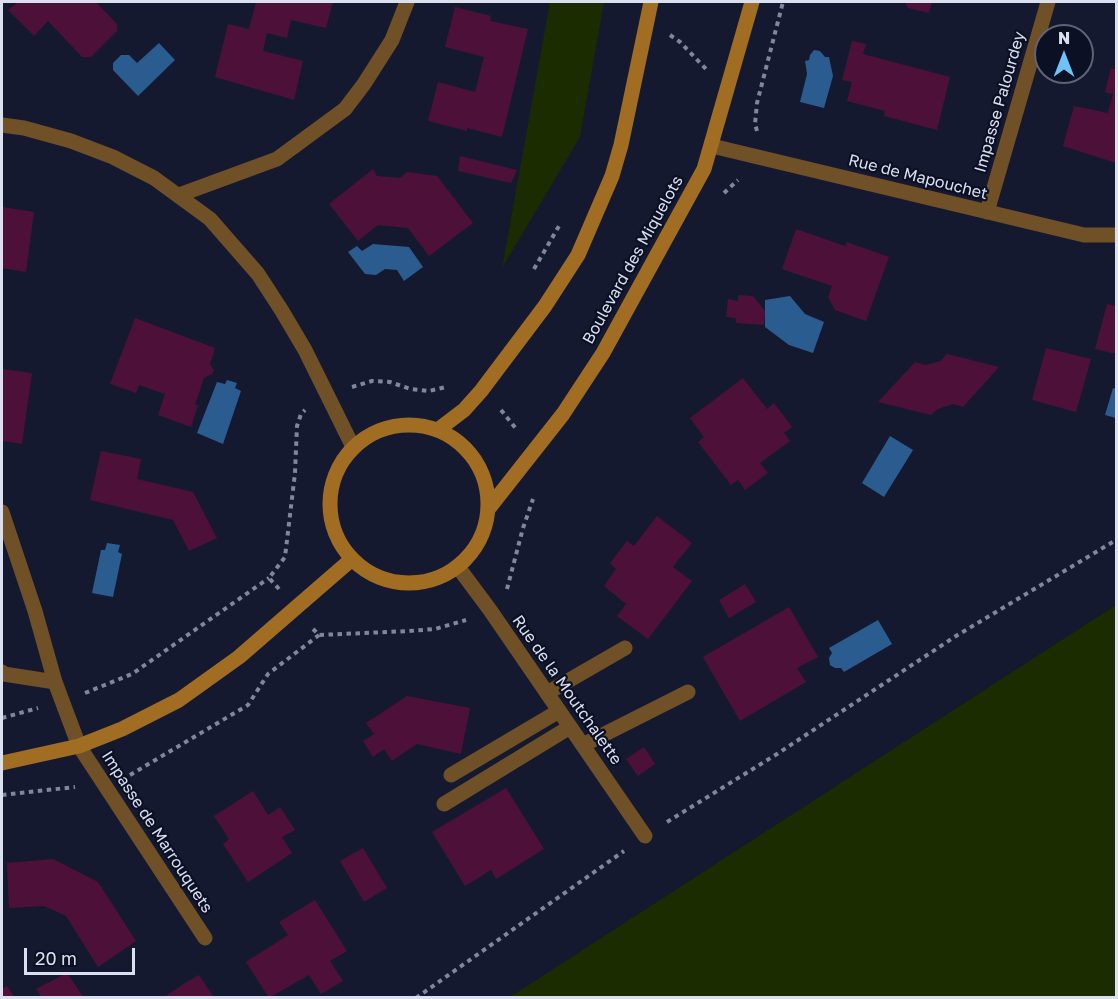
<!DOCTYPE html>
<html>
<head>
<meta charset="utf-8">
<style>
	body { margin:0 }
	#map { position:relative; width:1118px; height:999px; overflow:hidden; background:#14192f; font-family:"Golos Text",sans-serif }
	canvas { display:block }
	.frame { position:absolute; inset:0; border:3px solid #dbe0ef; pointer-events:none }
	.north { position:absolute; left:1034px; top:24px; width:60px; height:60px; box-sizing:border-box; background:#0c1025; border:2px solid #5f6376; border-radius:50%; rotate:0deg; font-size:16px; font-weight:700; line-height:24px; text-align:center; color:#dbe0ef }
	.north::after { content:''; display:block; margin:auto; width:21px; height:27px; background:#6fc2f4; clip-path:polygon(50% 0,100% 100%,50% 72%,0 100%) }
	.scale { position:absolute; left:24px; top:948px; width:111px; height:27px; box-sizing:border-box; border:3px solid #dbe0ef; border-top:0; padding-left:8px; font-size:18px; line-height:21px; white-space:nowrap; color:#dbe0ef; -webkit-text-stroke:4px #0c1025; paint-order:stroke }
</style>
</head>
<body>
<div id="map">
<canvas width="1118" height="999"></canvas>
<div class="frame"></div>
<div class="north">N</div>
<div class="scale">20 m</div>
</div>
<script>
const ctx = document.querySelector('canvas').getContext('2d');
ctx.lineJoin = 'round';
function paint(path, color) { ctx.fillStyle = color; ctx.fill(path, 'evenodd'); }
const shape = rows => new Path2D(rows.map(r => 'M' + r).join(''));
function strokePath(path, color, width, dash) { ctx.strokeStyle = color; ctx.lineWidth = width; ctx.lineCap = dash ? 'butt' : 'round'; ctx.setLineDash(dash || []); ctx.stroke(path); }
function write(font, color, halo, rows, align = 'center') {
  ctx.font = font + ' "Golos Text",sans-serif'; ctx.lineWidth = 4.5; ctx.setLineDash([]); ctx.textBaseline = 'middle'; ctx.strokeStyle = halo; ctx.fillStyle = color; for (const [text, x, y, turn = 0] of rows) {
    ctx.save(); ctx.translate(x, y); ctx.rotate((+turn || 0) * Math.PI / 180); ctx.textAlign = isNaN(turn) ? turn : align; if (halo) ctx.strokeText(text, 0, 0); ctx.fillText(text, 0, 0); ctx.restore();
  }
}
paint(shape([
	[550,2,604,2,580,137,502,268],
	[1116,605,1116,997,510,997]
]), '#1a2c00');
paint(shape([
	[159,43,175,60,138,96,113,70,113,63,121,55,129,55,137,63],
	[814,50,820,51,825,57,829,57,833,76,824,108,800,102,807,74,805,61,809,60,810,55],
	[373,244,409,247,423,267,404,281,397,270,385,269,376,275,365,274,348,252,357,246,362,251],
	[790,296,805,314,824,322,813,353,789,345,765,327,765,300],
	[227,380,237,383,235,388,241,391,223,444,197,433,217,382,225,384],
	[1113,388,1116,389,1116,418,1105,415],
	[890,436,913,450,884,497,862,483],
	[107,543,120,545,118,552,122,554,113,597,92,593,101,550,105,550],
	[878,620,892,644,844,672,841,668,835,668,830,665,829,658,832,653,829,648]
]), '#2a5c90');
paint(shape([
	[18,2,96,2,117,24,117,31,91,57,82,57,48,21,34,36,8,10],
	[256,2,333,2,326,28,291,20,287,38,267,33,263,51,303,61,294,100,215,77,228,24,249,29],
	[905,2,932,2,929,13,908,8],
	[455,7,491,16,490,21,528,29,502,137,467,128,467,131,428,121,438,82,475,92,484,57,445,47],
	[852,41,866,44,863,54,950,77,937,130,884,116,885,111,847,101,852,82,842,80],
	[1111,68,1116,70,1116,163,1063,146,1074,106,1108,113,1113,94,1105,92],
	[460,156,517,170,511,183,458,171],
	[373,169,377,176,400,178,407,172,437,176,473,223,429,256,408,228,378,225,358,241,329,204],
	[2,207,34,212,26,272,2,268],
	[796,229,845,246,847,242,889,257,866,321,835,310,828,297,832,286,782,269],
	[738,295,753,296,765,311,764,325,736,323,736,318,726,317,728,299,738,301],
	[1107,304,1116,306,1116,354,1095,349],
	[135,318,215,348,210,364,214,370,212,374,204,378,195,405,198,405,191,427,158,415,165,394,139,385,136,393,110,384],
	[1046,348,1091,359,1076,412,1032,400],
	[947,354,999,367,963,407,953,404,938,409,931,415,878,402,915,362,925,365,941,361],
	[2,369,32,373,22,444,2,441],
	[743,378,767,409,774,403,792,427,784,433,790,441,760,463,768,473,745,490,738,480,731,485,698,442,704,437,690,418],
	[101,451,141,459,137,479,193,492,217,538,189,551,173,520,90,500],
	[657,516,692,543,673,567,692,581,648,639,617,616,626,604,604,586,616,569,610,563,627,541,634,546],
	[745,584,756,602,729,618,719,600],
	[789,607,818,657,797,668,806,682,740,721,703,657],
	[407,696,470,708,461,754,417,744,392,761,384,749,373,757,363,741,374,734,366,723],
	[644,747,655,764,638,776,626,759],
	[506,788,544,849,496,879,491,870,465,886,432,832],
	[253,791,268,815,280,807,295,830,282,837,292,853,248,882,223,844,229,839,214,816],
	[363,848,387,888,364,902,340,861],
	[53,859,98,882,136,941,98,967,66,916,44,906,9,908,7,863],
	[315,900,347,951,330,961,343,981,321,994,309,975,269,998,246,962,288,935,279,922],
	[67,973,84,998,42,998,36,989],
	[199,975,214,998,163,998,185,983],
	[7,986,15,998,2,998,2,989]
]), '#4d1139');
strokePath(shape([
	[670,35,680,42,706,69],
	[757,131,755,124,757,103,783,2],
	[724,193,738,180],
	[534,269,559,226],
	[352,387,372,381,390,382,410,389,429,391,446,387],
	[501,410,517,430],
	[279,589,269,578,285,557,295,473,297,426,301,414,305,410],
	[507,589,523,528,533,499],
	[313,629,319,635,409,631,435,629,466,620],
	[85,693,132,674,269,578],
	[2,718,38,708],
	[130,775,248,705,268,674,319,635],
	[2,795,75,787],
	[667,822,777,754,956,636,1116,540],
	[416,998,624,851]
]), '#818698', 4, [4.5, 4.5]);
strokePath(shape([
	[2,512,35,611,55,682,79,746],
	[2,672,4,674,55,682],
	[547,693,625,648],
	[583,745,688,692],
	[451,775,559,711],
	[444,804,570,727]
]), '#705026', 15);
strokePath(shape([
	[2,125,24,128,71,141,113,157,154,178,210,219,258,274,282,311,305,350,353,447],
	[712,146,1084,235,1116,235],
	[179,195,277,159,345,109,364,84,392,40,407,2],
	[987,212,1048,2],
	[458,567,490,610,645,836],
	[79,746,205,938]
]), '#705026', 15);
strokePath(shape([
	'330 504a79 79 0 1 1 158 0a79 79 0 1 1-158 0Z',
	[439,429,464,410,481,391,545,306,578,255,612,176,621,145,651,2],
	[489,508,563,414,603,353,704,169,752,2],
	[2,763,79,746,122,729,179,700,239,657,352,559]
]), '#a16d23', 15);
write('16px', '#dbe0ef', '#0c1025', [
	["Impasse Palourdey",1000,102,-74],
	["Rue de Mapouchet",918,177,14],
	["Boulevard des Miquelots",633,260,-61],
	["Rue de la Moutchalette",567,690,55],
	["Impasse de Marrouquets",157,832,57]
]);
</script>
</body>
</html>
